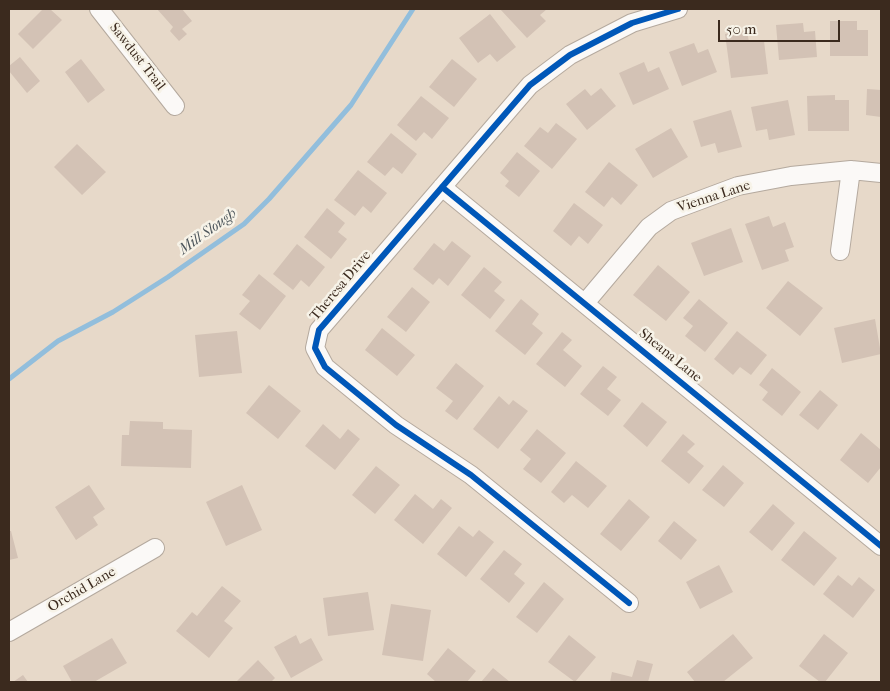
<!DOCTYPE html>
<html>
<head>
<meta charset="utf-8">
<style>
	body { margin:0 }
	#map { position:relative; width:890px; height:691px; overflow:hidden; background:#e7d9c9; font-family:"IM FELL French Canon",serif }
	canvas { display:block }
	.frame { position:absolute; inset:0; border:10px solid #3b2a1e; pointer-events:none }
	.scale { position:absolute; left:718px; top:20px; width:122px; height:22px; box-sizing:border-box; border:2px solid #3b2a1e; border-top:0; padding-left:6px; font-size:15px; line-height:18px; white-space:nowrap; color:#3b2a1e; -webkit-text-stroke:4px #f7f3e8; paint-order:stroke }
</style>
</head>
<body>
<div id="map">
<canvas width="890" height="691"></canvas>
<div class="frame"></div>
<div class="scale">50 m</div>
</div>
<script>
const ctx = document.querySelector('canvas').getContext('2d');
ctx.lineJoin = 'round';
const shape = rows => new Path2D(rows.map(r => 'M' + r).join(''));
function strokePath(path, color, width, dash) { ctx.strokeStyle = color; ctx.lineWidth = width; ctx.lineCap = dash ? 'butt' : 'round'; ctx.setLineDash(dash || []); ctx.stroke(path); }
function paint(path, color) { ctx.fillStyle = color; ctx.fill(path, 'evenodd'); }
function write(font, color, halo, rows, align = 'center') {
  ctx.font = font + ' "IM FELL French Canon",serif'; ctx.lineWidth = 5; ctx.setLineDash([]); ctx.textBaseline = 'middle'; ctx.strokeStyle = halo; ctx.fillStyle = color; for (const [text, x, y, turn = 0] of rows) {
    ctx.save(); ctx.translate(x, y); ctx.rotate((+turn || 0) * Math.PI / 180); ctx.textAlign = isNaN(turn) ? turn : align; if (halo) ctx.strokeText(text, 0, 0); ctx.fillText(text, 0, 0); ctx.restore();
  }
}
strokePath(shape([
	[9,379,58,341,113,312,168,277,244,224,269,199,351,105,413,9]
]), '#92bedc', 5);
paint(shape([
	[43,9,50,9,62,20,33,49,18,34],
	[157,9,182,9,192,21,182,29,187,34,179,41,170,31,173,27],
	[500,9,547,9,540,15,546,21,527,38],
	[490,14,516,47,497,62,490,54,478,63,459,38],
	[830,21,857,21,857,30,868,30,868,56,830,56],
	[803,23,804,32,815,31,817,57,779,60,776,25],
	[747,31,749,42,764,41,768,74,731,78,725,34],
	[694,43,698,53,708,49,717,72,682,86,669,52],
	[20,57,40,81,27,93,9,71,9,66],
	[81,59,105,90,88,103,65,72],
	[452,59,477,79,454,107,429,87],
	[644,62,648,72,659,67,669,89,633,105,619,73],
	[601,88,616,106,587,130,566,104,585,89,591,96],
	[867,89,881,90,881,117,866,115],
	[835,95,835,100,849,100,849,131,808,131,807,96],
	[421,96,449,118,432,139,424,132,416,141,397,125],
	[788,100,795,135,769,140,767,129,756,131,751,107],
	[731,110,742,147,718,153,715,143,701,147,693,121],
	[556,123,577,139,552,169,524,146,540,127,548,133],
	[671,128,688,157,653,178,635,149],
	[391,133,417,154,402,174,393,167,385,176,367,162],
	[77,144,106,172,82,195,54,167],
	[517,152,540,171,519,197,505,186,509,181,500,173],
	[609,162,638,185,621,205,612,197,604,207,585,192],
	[358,170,387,193,371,213,363,206,355,216,334,200],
	[574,203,603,225,588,244,579,236,571,246,553,231],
	[327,208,345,223,338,232,347,239,331,259,304,237],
	[769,216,773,227,785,222,794,247,785,250,789,261,762,270,745,224],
	[731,228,743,262,704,276,691,243],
	[452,241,471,256,448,286,439,278,433,285,413,269,434,243,444,251],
	[297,244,325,267,309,287,301,280,293,290,273,274],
	[658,265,690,292,666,321,633,295],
	[484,267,502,282,494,291,505,300,490,319,461,295],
	[259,274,286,296,260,330,239,314,250,301,242,295],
	[788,281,823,308,800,336,766,308],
	[412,287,430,302,406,332,387,317],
	[521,299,539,314,532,324,543,333,525,355,495,331],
	[699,299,728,323,705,352,685,336,693,326,683,318],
	[875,319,881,354,842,363,834,328],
	[382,328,415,355,397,376,365,350],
	[237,331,242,373,199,377,195,335],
	[737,331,767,355,751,375,740,367,733,375,714,359],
	[562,332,572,340,563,350,582,366,565,387,536,364],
	[456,363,484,386,457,420,445,411,453,401,436,388],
	[603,366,617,377,607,389,621,400,608,416,580,394],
	[772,368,801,392,782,416,762,400,768,392,759,385],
	[269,385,301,411,278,439,246,413],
	[820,390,838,405,818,430,799,415],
	[499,396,509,405,513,400,528,411,498,449,473,429],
	[642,402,667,422,647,447,623,426],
	[130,421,163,422,163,429,192,430,191,468,121,466,122,435,129,435],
	[323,424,340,439,348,429,360,439,335,470,305,446],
	[537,429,566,453,541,483,523,469,531,459,520,450],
	[861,433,881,450,881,467,868,483,840,460],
	[683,434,695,444,687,452,704,466,689,484,661,461],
	[576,461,607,486,588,508,572,495,564,503,551,492],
	[723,465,744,483,724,507,702,490],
	[376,466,400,485,375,514,352,495],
	[89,485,105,509,93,517,98,525,76,540,55,507],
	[242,485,262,530,226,546,206,502],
	[415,494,433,509,441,499,452,508,423,544,394,520],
	[629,499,650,517,621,551,600,534],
	[773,504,795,523,772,551,749,532],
	[674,521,697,540,681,560,658,541],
	[459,526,473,537,479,530,494,542,466,577,437,554],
	[9,531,11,531,18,558,9,560],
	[804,531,837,558,814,586,781,560],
	[504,550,522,564,514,574,525,583,509,603,480,579],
	[719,565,733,592,700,609,686,582],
	[838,575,852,586,859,577,875,590,853,618,823,594],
	[544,582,564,599,537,633,516,617],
	[222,586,241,601,224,621,233,628,209,658,176,631,192,612,197,616],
	[368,592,374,630,328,636,323,598],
	[391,604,431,610,423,661,382,655],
	[733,634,753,658,723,682,695,682,687,672],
	[824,634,848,653,825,682,820,682,799,666],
	[296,635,300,644,311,638,323,660,291,678,274,647],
	[569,635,596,657,575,682,548,662],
	[112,638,127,663,94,682,72,682,63,666],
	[448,648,476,671,467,682,436,682,427,674],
	[258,660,275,678,271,682,236,682],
	[637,660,653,664,648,682,610,682,612,672,632,677],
	[493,668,510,682,481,682],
	[23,675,28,682,13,682]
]), '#d3c2b5');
const minor = shape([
	[99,9,175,106],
	[442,187,881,546],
	[840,251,851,170],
	[585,303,649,227,671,211,738,186,791,176,851,170,881,173],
	[629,603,471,475,396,425,325,367,315,348,319,330,530,85,570,55,632,23,678,9],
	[9,632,155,548]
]);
strokePath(minor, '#b4a99e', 20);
strokePath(minor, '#fbf9f7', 18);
strokePath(shape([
	[442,187,881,546],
	[629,603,471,475,396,425,325,367,315,348,319,330,530,85,570,55,632,23,678,9]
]), '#0057b8', 6);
write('14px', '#3b2a1e', '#f7f3e8', [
	["Sawdust Trail",137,57,52],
	["Vienna Lane",714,197,-18],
	["Theresa Drive",341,286,-50],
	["Sheana Lane",670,356,39],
	["Orchid Lane",82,590,-30]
]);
write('italic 15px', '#4a5359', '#f7f3e8', [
	["Mill Slough",208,232,-36]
]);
</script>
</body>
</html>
